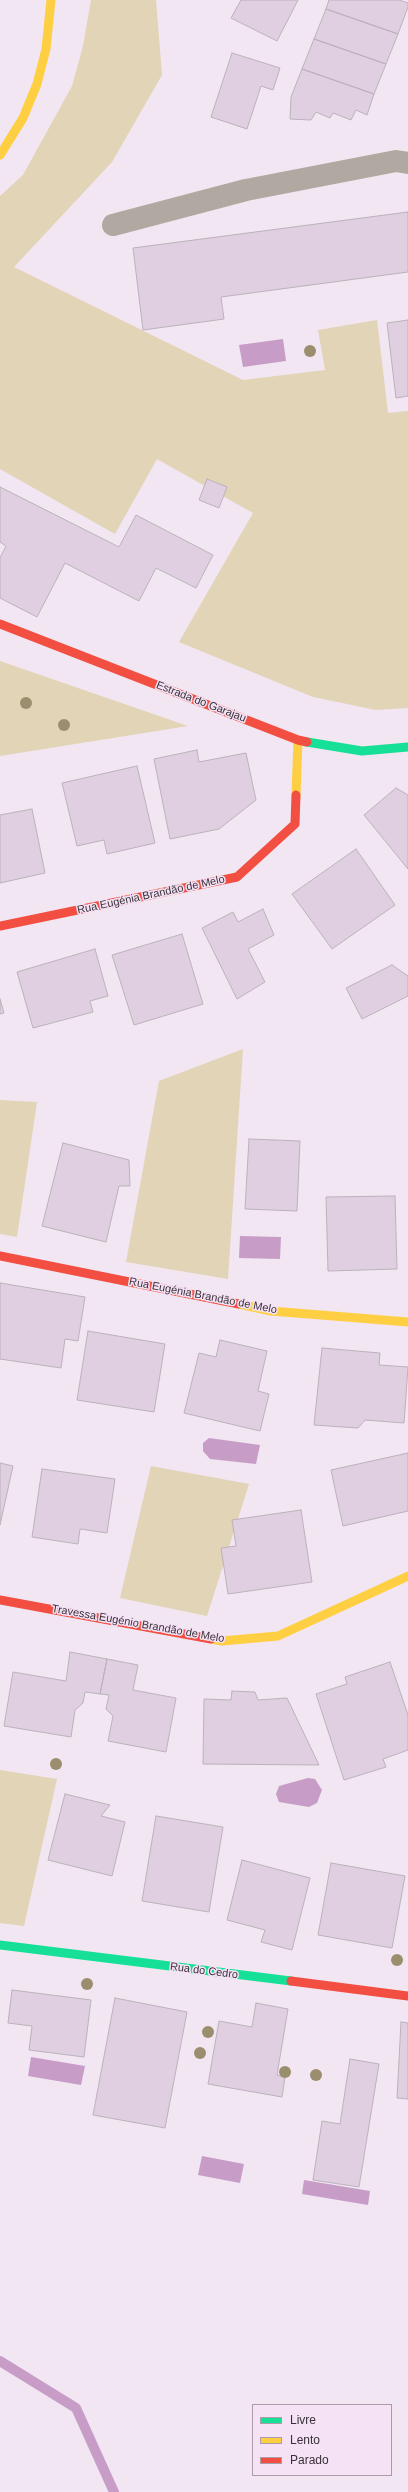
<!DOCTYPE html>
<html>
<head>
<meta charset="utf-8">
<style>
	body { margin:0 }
	#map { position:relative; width:408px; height:2492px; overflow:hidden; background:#f1e6f1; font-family:Arial,sans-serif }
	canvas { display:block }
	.legend { position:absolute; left:252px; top:2404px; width:140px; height:72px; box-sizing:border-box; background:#f5e2f5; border:1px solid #aa9caa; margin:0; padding:5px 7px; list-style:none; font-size:12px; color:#393239 }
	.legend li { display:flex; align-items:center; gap:8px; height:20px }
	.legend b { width:20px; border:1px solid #aa9caa }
</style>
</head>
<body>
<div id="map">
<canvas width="408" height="2492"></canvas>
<ul class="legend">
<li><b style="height:5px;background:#16e098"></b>Livre</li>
<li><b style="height:5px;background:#ffcf43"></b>Lento</li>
<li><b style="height:5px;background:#f24e42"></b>Parado</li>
</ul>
</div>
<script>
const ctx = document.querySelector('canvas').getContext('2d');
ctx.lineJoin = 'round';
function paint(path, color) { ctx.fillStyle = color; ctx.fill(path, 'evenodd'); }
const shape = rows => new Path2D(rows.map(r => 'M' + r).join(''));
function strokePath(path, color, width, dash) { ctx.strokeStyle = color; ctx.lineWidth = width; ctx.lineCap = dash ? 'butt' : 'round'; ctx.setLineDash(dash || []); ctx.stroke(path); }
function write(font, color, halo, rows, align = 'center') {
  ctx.font = font + ' Arial,sans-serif'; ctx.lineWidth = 3; ctx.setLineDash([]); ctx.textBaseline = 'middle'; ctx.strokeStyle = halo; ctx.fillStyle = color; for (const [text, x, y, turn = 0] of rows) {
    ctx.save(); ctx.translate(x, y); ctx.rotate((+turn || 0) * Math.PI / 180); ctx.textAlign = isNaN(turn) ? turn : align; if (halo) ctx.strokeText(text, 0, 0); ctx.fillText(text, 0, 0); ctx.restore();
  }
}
paint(shape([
	[91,0,156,0,162,75,112,162,14,267,243,380,325,370,318,330,377,320,388,413,408,411,408,708,376,710,313,697,179,642,253,513,157,459,115,534,0,469,0,196,23,175,72,86,83,46],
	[0,661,188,726,0,756],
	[243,1049,228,1279,126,1262,159,1081],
	[0,1100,37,1102,17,1237,0,1234],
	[151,1466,249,1484,207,1616,120,1598],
	[0,1770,57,1779,24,1926,0,1923]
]), '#e2d4b6');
paint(shape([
	[283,339,286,361,243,367,239,345],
	[240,1236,281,1237,280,1259,239,1258],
	[209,1438,260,1445,256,1464,210,1459,203,1451,203,1443],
	[308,1778,315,1779,322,1790,317,1803,309,1807,279,1802,276,1794,279,1786],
	[31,2057,85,2066,81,2085,28,2076],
	[202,2156,244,2164,240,2183,198,2175],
	[304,2180,370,2191,368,2205,302,2194]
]), '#c79dc8');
strokePath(shape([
	[0,2361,76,2408,114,2492]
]), '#c79dc8', 10);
const building = shape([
	[241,0,298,0,277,41,231,18,241,0],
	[329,0,399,0,408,3,408,7,398,34,326,9,329,0],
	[326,9,398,34,386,64,314,39,326,9],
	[314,39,386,64,374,94,302,69,314,39],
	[232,53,280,68,273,90,261,86,247,129,211,117,232,53],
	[302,69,374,94,367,115,356,110,351,120,333,113,330,118,316,112,311,120,290,119,291,97,302,69],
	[408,212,408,272,221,297,224,319,143,330,133,248,408,212],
	[408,320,408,396,396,398,387,323,408,320],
	[207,479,227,487,219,508,199,500,207,479],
	[0,487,119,547,136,515,213,555,196,588,156,568,139,601,65,563,37,617,0,598,0,558,6,546,0,542,0,487],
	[197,750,199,762,246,753,256,800,219,829,170,839,154,759,197,750],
	[137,766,155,843,107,854,104,840,77,846,62,783,137,766],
	[396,788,408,795,408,869,364,815,396,788],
	[32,809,45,873,0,883,0,815,32,809],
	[356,849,395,905,332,949,292,894,356,849],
	[263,909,274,935,248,949,265,982,237,999,202,928,233,912,238,922,263,909],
	[182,934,203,1004,134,1025,112,955,182,934],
	[95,949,108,996,90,1001,93,1012,33,1028,17,972,95,949],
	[392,965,408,976,408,996,362,1019,346,988,392,965],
	[0,999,4,1013,0,1014,0,999],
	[249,1139,300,1141,297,1211,245,1209,249,1139],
	[63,1143,129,1160,130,1186,119,1186,106,1242,42,1226,63,1143],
	[395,1196,397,1269,328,1271,326,1197,395,1196],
	[0,1283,85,1297,78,1341,65,1339,61,1368,0,1359,0,1283],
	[88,1331,165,1344,154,1412,77,1400,88,1331],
	[220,1340,267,1351,258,1391,269,1394,260,1431,184,1413,199,1353,216,1357,220,1340],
	[322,1348,380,1353,379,1365,408,1367,404,1423,365,1420,358,1428,314,1425,322,1348],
	[408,1453,408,1511,343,1526,331,1470,408,1453],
	[0,1463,13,1466,0,1525,0,1463],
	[42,1469,115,1479,107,1533,80,1529,78,1544,32,1537,42,1469],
	[301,1510,312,1582,228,1594,221,1548,236,1546,232,1520,301,1510],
	[70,1652,107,1659,100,1694,85,1692,83,1703,75,1710,71,1737,4,1726,13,1672,66,1681,70,1652],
	[107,1659,138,1665,133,1690,176,1698,166,1752,108,1741,113,1716,106,1709,109,1695,100,1694,107,1659],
	[390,1662,408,1715,408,1750,383,1759,386,1767,344,1780,316,1694,347,1684,345,1677,390,1662],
	[232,1691,255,1692,258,1700,287,1698,319,1765,203,1764,204,1699,231,1700,232,1691],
	[65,1794,110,1805,101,1816,125,1822,112,1876,48,1860,65,1794],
	[156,1816,223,1827,209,1912,142,1901,156,1816],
	[242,1860,310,1878,292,1950,261,1942,265,1930,227,1920,242,1860],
	[331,1863,405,1876,392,1948,318,1935,331,1863],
	[12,1990,91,2000,84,2057,29,2050,32,2026,8,2023,12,1990],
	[115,1998,187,2012,165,2128,93,2115,115,1998],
	[256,2003,288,2009,277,2075,285,2077,282,2097,208,2084,219,2021,252,2027,256,2003],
	[401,2022,408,2023,408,2099,397,2098,401,2022],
	[350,2059,379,2064,359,2187,313,2180,322,2121,340,2124,350,2059]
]);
paint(building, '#e0cfe0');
strokePath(building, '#bab2ba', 1);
strokePath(shape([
	[113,225,246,190,396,161,408,163]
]), '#b0a9a1', 22);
strokePath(shape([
	[307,742,362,751,408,747],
	[0,1945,291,1981]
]), '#16e098', 9);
strokePath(shape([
	[0,155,23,118,37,84,46,49,51,0],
	[296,795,298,740],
	[239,1304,271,1311,408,1322],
	[211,1639,222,1641,278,1636,408,1576]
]), '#ffcf43', 9);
strokePath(shape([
	[0,624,298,740,307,742],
	[0,926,237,877,295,824,296,795],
	[0,1256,239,1304],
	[0,1600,211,1639],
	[291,1981,408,1996]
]), '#f24e42', 9);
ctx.fillStyle = '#9b8e6f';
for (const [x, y] of [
	[310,351],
	[26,703],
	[64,725],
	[56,1764],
	[397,1960],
	[87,1984],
	[208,2032],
	[200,2053],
	[285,2072],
	[316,2075]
]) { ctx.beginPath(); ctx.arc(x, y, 6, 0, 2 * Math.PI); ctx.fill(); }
write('11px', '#393239', '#f5e2f5', [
	["Estrada do Garajau",201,702,21],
	["Rua Eugénia Brandão de Melo",151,895,-12],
	["Rua Eugénia Brandão de Melo",203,1296,11],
	["Travessa Eugénio Brandão de Melo",138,1624,10],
	["Rua do Cedro",204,1971,7]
]);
</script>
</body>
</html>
